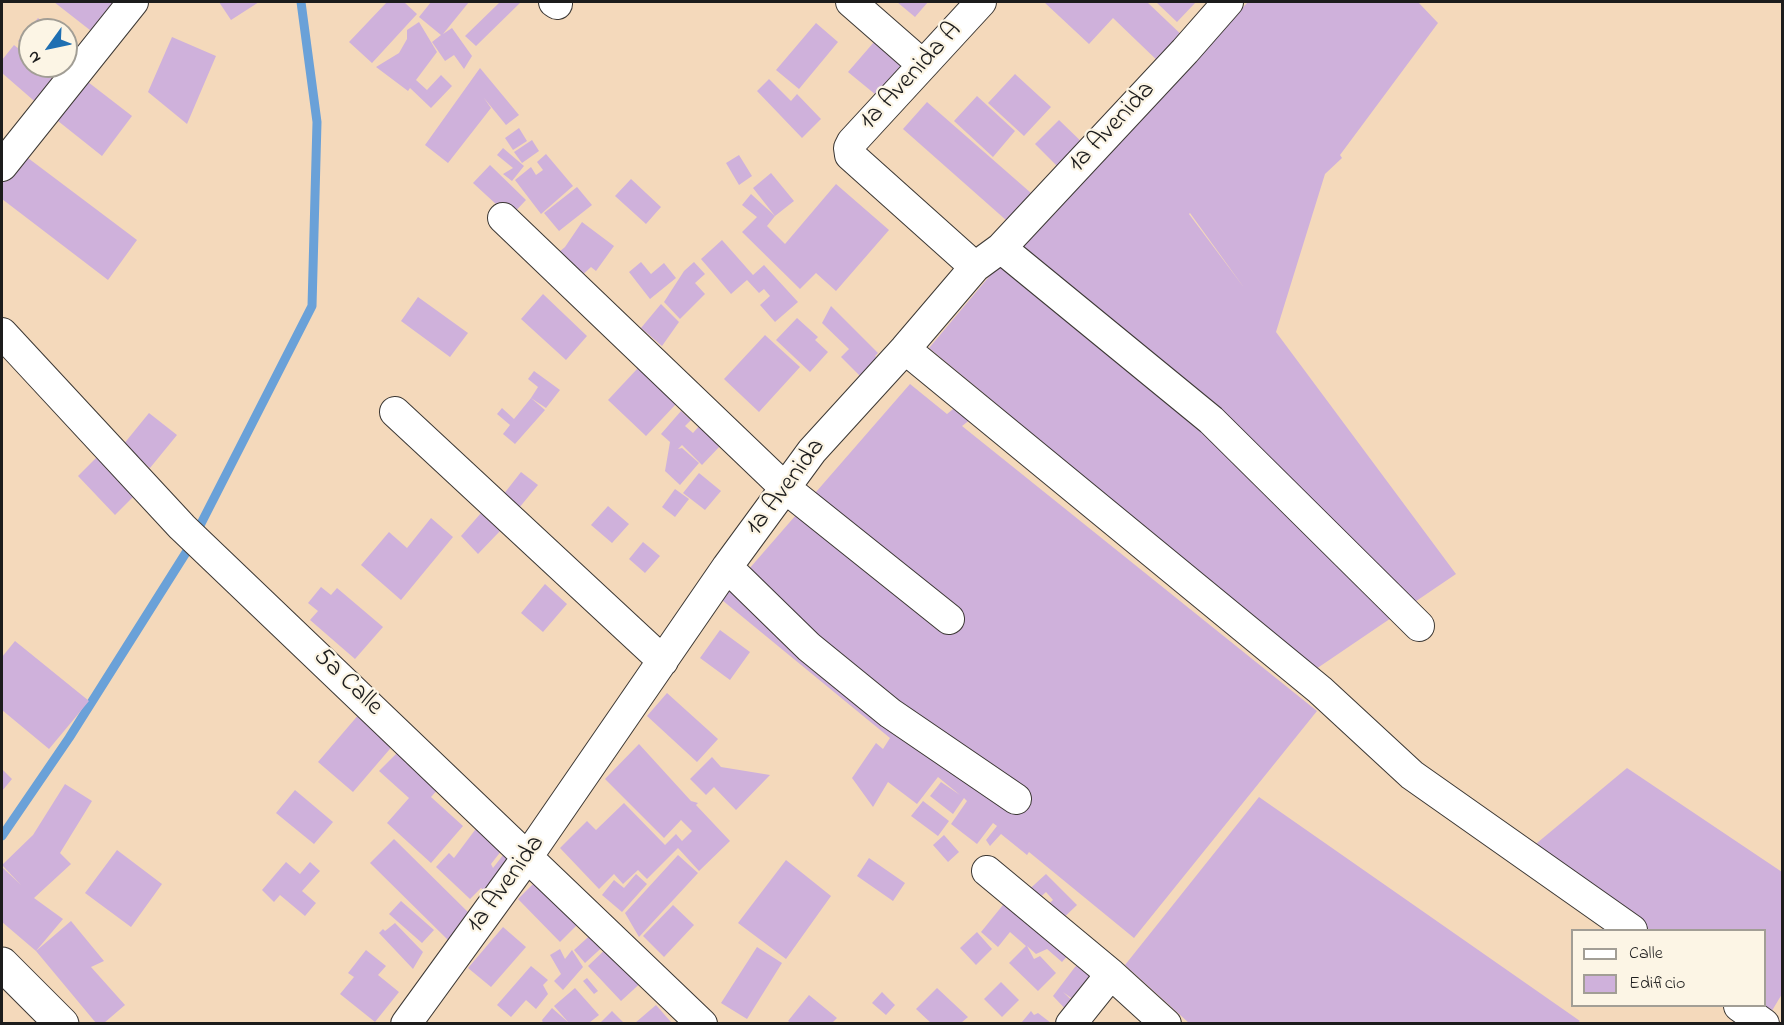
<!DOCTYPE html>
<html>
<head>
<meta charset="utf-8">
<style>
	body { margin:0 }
	#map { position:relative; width:1784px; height:1025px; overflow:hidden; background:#f4d9bb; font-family:"Indie Flower",sans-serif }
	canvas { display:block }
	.frame { position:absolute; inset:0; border:3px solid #1c1c1c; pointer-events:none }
	.legend { position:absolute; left:1571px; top:929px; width:195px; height:78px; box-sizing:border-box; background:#fcf5e5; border:2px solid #a29e95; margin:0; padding:8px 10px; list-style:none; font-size:18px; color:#1c1c1c }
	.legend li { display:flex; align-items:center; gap:12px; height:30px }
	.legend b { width:30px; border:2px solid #a29e95 }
	.north { position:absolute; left:18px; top:18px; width:60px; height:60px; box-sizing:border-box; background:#fcf5e5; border:2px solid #a29e95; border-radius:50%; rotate:237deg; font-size:16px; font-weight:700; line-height:24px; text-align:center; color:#1c1c1c }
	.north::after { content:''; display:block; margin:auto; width:21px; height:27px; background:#1f6fb2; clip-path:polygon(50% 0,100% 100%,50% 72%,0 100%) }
</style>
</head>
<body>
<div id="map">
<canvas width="1784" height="1025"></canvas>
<div class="frame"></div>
<ul class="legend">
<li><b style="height:8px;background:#fff"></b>Calle</li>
<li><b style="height:16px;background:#cfb1db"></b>Edificio</li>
</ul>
<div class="north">N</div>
</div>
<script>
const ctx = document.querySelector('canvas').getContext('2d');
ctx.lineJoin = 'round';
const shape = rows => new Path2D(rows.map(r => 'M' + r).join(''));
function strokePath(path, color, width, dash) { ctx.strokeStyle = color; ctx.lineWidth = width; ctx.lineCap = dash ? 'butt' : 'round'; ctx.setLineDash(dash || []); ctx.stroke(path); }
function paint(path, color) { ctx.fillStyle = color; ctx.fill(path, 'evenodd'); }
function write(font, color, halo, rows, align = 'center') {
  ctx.font = font + ' "Indie Flower",sans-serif'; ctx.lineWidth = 4.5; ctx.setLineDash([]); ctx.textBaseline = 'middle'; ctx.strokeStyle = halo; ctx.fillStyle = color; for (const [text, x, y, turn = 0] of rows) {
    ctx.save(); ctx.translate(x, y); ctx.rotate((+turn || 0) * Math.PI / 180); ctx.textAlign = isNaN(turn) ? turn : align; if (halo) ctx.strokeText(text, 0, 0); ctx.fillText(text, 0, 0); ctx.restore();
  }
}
strokePath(shape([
	[2,836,69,738,187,551,312,306,317,122,301,2]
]), '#6aa1d8', 9);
paint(shape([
	[54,2,118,2,95,34],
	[219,2,259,2,231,20],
	[387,2,404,2,417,14,372,63,349,42],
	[431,2,469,2,443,34,452,28,472,56,464,69,454,55,445,61,432,42,441,35,419,17],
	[500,2,521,2,476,46,465,36],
	[897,2,928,2,915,17],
	[1044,2,1147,2,1187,40,1163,66,1113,18,1089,44],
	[1156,2,1196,2,1177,22],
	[1248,2,1418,2,1438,23,1340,155,1342,158,1325,174,1276,332,1456,574,1316,669,929,348,1120,121,1125,129],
	[1190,213,1245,289,1189,214],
	[38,18,52,30,30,30,30,51,18,41],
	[419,22,437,52,416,80,427,90,441,75,452,86,431,108,410,88,408,91,376,67,399,53,407,39,407,30],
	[816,23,838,42,799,89,776,70],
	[172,37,216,56,187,124,148,92],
	[66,42,80,54,61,77,48,66,66,66],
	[874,42,901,66,876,95,848,72],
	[14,45,30,58,30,66,39,66,59,84,40,106,2,73,2,60],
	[480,68,519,115,506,125,484,98,491,108,448,163,425,145],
	[1015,74,1051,107,1024,136,988,103],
	[769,79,791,101,797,94,821,119,802,138,757,91],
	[88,82,132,116,102,156,58,121],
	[977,96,1015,131,993,157,954,121],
	[927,102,1039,200,1015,228,903,129],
	[1059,120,1089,149,1064,173,1035,144],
	[519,128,527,141,513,150,505,138],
	[532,140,539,151,522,163,514,152],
	[503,148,524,166,512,181,503,174,513,168,497,155],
	[20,152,137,240,108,280,2,199,2,176],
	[546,154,573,186,541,214,515,180,531,167,536,175,543,170,537,162],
	[739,155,752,176,739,185,726,163],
	[490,165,526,200,510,217,473,183],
	[771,173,794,201,775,216,753,188],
	[631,179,661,207,646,224,615,196],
	[836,184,889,230,836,291,816,273,800,289,742,232,757,217,742,205,751,194,775,216,767,226,785,244],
	[577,187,592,205,559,231,544,213],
	[582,222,614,246,596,271,591,267,575,282,553,257,565,247],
	[722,240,753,275,764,265,798,302,775,322,760,305,770,296,764,289,759,293,747,280,731,294,701,259],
	[641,262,651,274,664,263,676,278,650,299,629,272],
	[694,262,705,274,695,283,705,294,680,319,664,302,684,271],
	[543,294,587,336,566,360,521,319],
	[418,297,468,333,450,357,401,321],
	[661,304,679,322,662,346,641,328],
	[831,306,878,353,875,356,886,367,869,385,841,357,849,349,822,323],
	[797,318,818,337,815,340,828,352,810,372,776,340],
	[765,335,800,367,759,412,724,379],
	[638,368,676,404,646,436,608,400],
	[534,371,560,390,546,408,531,398,538,387,528,379],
	[910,384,947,414,958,405,975,416,962,426,1317,711,1134,938,1029,852,1027,855,1001,834,990,846,986,840,997,826,993,823,977,844,951,824,967,801,964,798,953,814,930,796,941,782,960,795,938,777,917,804,888,782,873,807,852,778,876,743,883,749,890,738,722,600],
	[531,398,545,410,515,444,503,434,510,425,497,414,502,408,514,419],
	[681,411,691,420,685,426,693,433,700,425,721,445,702,465,682,445,678,449,682,448,699,463,680,485,665,471,670,442,661,434],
	[149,413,177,435,150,468,123,445],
	[101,453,138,492,115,515,78,476],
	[521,472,538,485,519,508,503,495],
	[699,473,721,491,705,510,683,493],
	[675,489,689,499,675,517,662,507],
	[608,506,629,524,612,543,591,525],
	[481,513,500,531,478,554,461,536],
	[431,518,453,537,401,600,361,565,389,532,407,548],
	[643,542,660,556,645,573,629,559],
	[545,584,567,604,543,632,521,613],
	[321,587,331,595,337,588,383,627,355,659,310,620,318,611,308,603],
	[720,630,750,652,730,680,700,658],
	[15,641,89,701,49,749,2,710,2,657],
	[667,693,718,739,697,762,647,716],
	[360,713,395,743,353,792,318,762],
	[639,744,691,801,698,803,696,805,730,841,699,871,678,848,647,879,638,870,623,884,614,874,599,889,560,848,587,821,596,830,624,803,665,845,676,834,682,841,692,831,681,820,664,838,605,779],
	[400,750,440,787,431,797,463,826,431,863,387,823,409,798,379,771],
	[712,757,721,767,770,775,736,810,714,787,706,795,690,779],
	[1627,768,1782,872,1782,994,1770,1014,1758,1006,1764,1006,1764,930,1650,930,1531,848],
	[2,769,12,779,2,791],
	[65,784,92,801,60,853,71,864,34,898,63,919,36,951,2,922,3,868,21,885,2,865,33,835],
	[295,790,333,822,314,844,276,813],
	[1259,797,1580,1021,1577,1023,1189,1023,1125,965],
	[923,801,949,821,938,836,911,816],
	[481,822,502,850,491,864,493,868,507,850,514,860,489,894,481,888,470,899,436,867,449,853,454,858],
	[944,835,959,852,948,862,933,845],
	[394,839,473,917,449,941,370,863],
	[117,850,162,884,131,927,85,893],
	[678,855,698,873,639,937,625,913],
	[869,858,905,883,893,901,857,876],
	[786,860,831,896,786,959,738,923],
	[286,862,300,874,310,862,320,871,302,891,316,903,305,916,280,895,274,902,262,890],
	[636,874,647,884,622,912,602,895,614,880,624,888],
	[1046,874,1077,905,1056,925,1042,910,1053,900,1046,892,1035,902,1023,895],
	[538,879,581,921,560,942,518,899],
	[1007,900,1070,953,1062,962,1047,949,1036,954,1027,946,1034,959,1040,956,1056,973,1038,991,1009,963,1026,946,1010,932,998,947,981,932],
	[401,901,434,930,422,943,389,914],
	[673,905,694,925,664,957,643,936],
	[71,921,104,961,91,967,125,1005,104,1023,96,1023,36,951],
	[395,923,423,952,413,969,379,933,383,929,385,931],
	[503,927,526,947,491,987,468,968],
	[598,928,609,941,585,963,574,950],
	[977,932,992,949,976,965,960,948],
	[611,944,645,979,621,1001,588,966],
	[757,947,782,963,747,1019,721,1003],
	[560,949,565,959,572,950,583,967,563,990,554,981,561,974,550,955],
	[366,950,386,966,378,975,399,992,375,1022,340,994,354,977,348,973],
	[1086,958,1094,983,1088,979,1093,983,1078,1003,1063,992,1079,1007,1071,1015,1053,996,1075,967],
	[531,966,548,980,543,985,548,994,536,1009,526,1000,511,1017,497,1005],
	[587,978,598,991,594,994,583,981],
	[1001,982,1019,1000,1002,1017,984,999],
	[575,988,599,1015,589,1023,569,1023,554,1006],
	[937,988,968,1017,961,1023,931,1023,916,1009],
	[882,992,895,1005,886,1015,872,1003],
	[809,995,837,1018,832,1023,791,1023,788,1021],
	[656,1005,671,1022,635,1023],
	[552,1008,569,1023,543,1023,542,1020],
	[612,1011,624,1023,600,1023],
	[1031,1011,1034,1015,1038,1013,1051,1023,1024,1023,1022,1022]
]), '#cfb1db');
const minor = shape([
	[554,2,557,4],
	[851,2,923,65],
	[2,166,133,2],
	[503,218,784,487,949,619],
	[1001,248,1211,420,1419,626],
	[975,267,850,155,849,148,852,142,981,2],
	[2,333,182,527,702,1024],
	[905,349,1320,690,1412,775,1632,930],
	[395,412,663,661],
	[727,567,809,647,890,713,1016,799],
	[987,871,1111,974,1166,1024],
	[1739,1006,1764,1024],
	[406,1024,528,856,727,567,812,451,905,349,975,267,1001,248,1185,51,1228,2],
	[1071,1024,1111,974]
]);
const secondary = shape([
	[2,964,62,1024]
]);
strokePath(minor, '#3c3834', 32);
strokePath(secondary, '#3c3834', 35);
strokePath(minor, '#fff', 30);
strokePath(secondary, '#fff', 33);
write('26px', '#1c1c1c', '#fcf5e5', [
	["1a Avenida A",912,77,-47],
	["1a Avenida",1113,128,-47],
	["1a Avenida",787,488,-53],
	["5a Calle",347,683,44],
	["1a Avenida",507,885,-54]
]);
</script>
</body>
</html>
